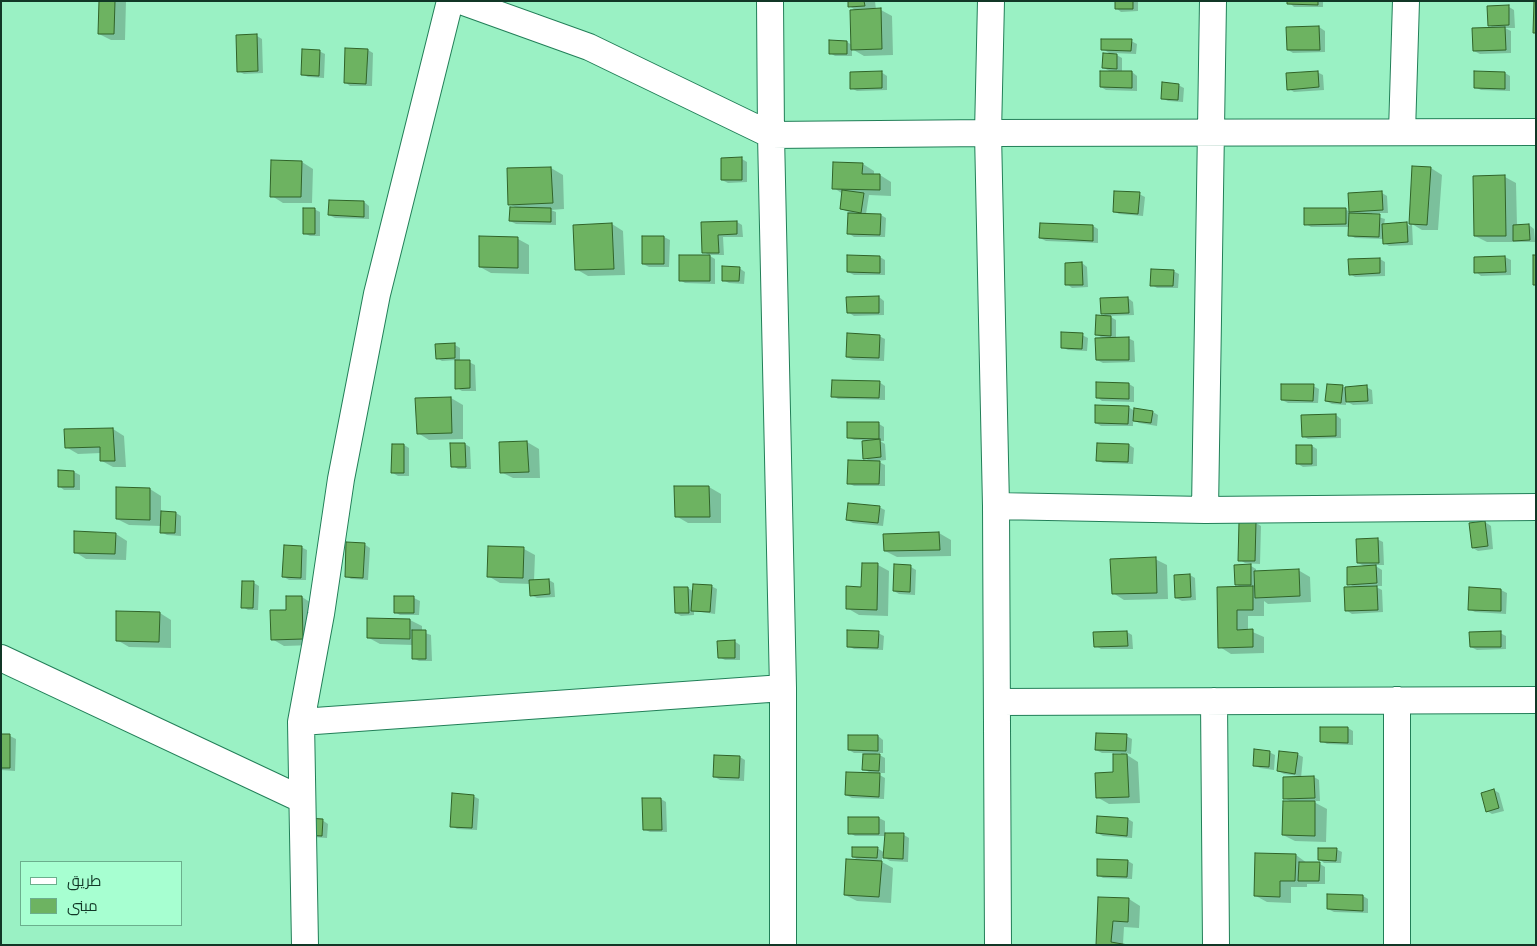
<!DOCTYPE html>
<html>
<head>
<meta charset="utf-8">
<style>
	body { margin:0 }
	#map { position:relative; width:1537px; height:946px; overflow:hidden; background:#9af1c4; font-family:"PT Sans Narrow",Cairo,sans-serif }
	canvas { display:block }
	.frame { position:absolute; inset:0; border:2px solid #113726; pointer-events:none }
	.legend { position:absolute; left:20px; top:861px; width:162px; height:65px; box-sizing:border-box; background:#a7ffd1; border:1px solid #6baf8d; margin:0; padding:6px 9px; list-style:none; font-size:15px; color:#113726 }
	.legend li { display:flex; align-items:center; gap:10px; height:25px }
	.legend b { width:25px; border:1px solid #6baf8d }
</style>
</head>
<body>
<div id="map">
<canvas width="1537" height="946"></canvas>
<div class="frame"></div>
<ul class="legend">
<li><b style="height:6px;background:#fff"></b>طريق</li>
<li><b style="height:14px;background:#6db361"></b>مبنى</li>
</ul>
</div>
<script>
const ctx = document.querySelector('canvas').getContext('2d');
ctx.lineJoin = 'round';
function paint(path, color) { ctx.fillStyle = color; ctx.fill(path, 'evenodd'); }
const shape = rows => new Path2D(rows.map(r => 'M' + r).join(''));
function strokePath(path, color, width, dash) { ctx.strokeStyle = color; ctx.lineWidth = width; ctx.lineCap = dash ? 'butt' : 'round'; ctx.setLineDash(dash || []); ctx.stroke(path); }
paint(shape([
	[100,1,126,1,125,40,111,40,99,34],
	[849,1,875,1,876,10,881,10,892,16,893,55,864,56,852,49,852,56,835,56,830,53,847,42,852,45,857,11,849,6],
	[1116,1,1138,1,1138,11,1121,12,1116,8],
	[1288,1,1323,1,1323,7,1294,7],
	[1509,7,1514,10,1515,28,1505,28,1511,31,1511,53,1480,54,1474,51,1495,29,1489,25],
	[1319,27,1325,31,1325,52,1293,53,1288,50,1287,28],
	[257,36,262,39,263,73,244,74,238,71],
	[1131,41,1137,44,1136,54,1113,53,1122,58,1122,72,1132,72,1137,76,1137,91,1106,90,1101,87,1111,72,1104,68,1112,55,1103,49],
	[368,50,373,53,372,86,350,86,345,82],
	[319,51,325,54,324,78,308,77,302,74],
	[881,72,887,76,887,90,857,91,851,88],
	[1317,72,1323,75,1324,90,1294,92,1289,89],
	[1505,73,1510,76,1510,91,1481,90,1475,87],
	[1178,85,1184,88,1183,102,1168,101,1162,98],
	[742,159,747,162,747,182,728,183,722,180],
	[302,162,313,169,312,203,283,203,272,196],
	[863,164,874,171,874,175,880,175,891,182,891,196,869,195,866,214,881,215,886,218,885,237,854,237,848,233,849,212,841,209,843,194,834,188],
	[1414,167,1431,168,1442,175,1438,230,1422,230,1412,224,1413,245,1389,246,1384,243,1384,239,1355,238,1350,235,1350,227,1311,227,1306,224,1345,209,1350,212,1382,193,1387,196,1388,213,1372,213,1372,215,1385,219,1384,225,1406,224,1410,226],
	[551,168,563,175,564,209,551,210,556,212,556,225,516,224,510,221,517,208,509,204,508,169],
	[1505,177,1516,183,1517,226,1529,225,1534,229,1535,242,1487,242,1475,236],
	[1139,194,1145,197,1143,216,1119,214,1114,211],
	[364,202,369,206,369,219,335,218,329,215],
	[314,209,320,212,320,236,310,236,304,233],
	[737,222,742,225,743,237,723,237,724,255,709,255,704,252,702,223],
	[612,224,623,231,625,275,588,276,576,269],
	[1041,224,1093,226,1098,229,1098,243,1046,241,1040,238],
	[643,237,664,237,670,240,669,267,649,267,643,264],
	[518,239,529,245,529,274,491,273,480,267],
	[710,256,715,259,715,284,685,283,680,280],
	[880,257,885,260,885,275,854,275,848,272],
	[1505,257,1511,260,1511,275,1481,276,1476,272,1475,258],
	[1380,259,1385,262,1385,276,1355,277,1350,274],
	[1082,263,1087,267,1088,287,1072,288,1067,284],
	[739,268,745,272,744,284,729,283,723,280],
	[1173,271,1179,274,1178,288,1157,288,1152,285],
	[879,297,884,301,884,315,854,316,848,312],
	[1128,298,1133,302,1134,315,1109,316,1116,320,1116,339,1128,338,1134,341,1135,362,1103,363,1097,360,1104,339,1096,334,1108,317,1102,313],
	[1082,335,1088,338,1087,351,1068,350,1062,347],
	[879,336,885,339,884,361,853,360,847,357],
	[455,345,460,348,460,362,469,362,475,365,476,391,462,391,457,388,456,360,442,361,437,358],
	[879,382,885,386,885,400,838,399,833,396],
	[1129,384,1134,387,1134,402,1102,401,1097,397],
	[1313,386,1319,389,1318,403,1288,403,1282,400],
	[1342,386,1347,389,1366,387,1372,390,1373,404,1353,405,1346,401,1346,405,1332,404,1326,401],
	[451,398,463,405,463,439,429,440,418,433],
	[1128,407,1135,411,1153,412,1158,415,1157,426,1139,423,1133,420,1133,426,1101,426,1096,423],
	[1336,415,1341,419,1341,438,1308,439,1303,436],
	[849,423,879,424,884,427,884,441,880,441,885,444,886,460,877,461,885,465,885,486,854,486,848,483,871,462,865,458,863,440,854,440,848,437],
	[113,429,124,436,126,467,113,467,102,461,101,453,78,454,66,447],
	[527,442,539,449,540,478,513,478,501,472,500,443],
	[465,444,470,447,471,469,458,469,453,466],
	[404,445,409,448,409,476,398,476,393,473],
	[1129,445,1134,448,1133,464,1103,463,1097,460],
	[1312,446,1317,449,1317,466,1303,467,1298,464],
	[59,472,74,472,80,475,80,490,64,490,59,486],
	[709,487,721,494,721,523,688,523,676,516,676,488],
	[150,489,161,496,161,512,176,513,181,516,181,536,167,535,161,532,161,526,129,525,117,519],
	[879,507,885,510,883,526,853,523,847,520],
	[1485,522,1491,526,1493,549,1478,551,1473,548],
	[1256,523,1261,526,1260,564,1245,563,1240,560],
	[939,533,951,540,951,556,897,557,885,551,885,535],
	[116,534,127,541,126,560,86,559,75,552],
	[1377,539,1383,542,1384,565,1374,565,1382,570,1382,586,1374,586,1382,590,1383,612,1352,614,1346,610,1356,588,1349,584,1366,567,1358,563],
	[364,544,370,548,368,580,351,579,346,576],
	[301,547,307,550,306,580,289,580,284,577],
	[524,549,535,555,534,581,549,580,554,583,555,597,537,598,531,595,531,584,500,583,488,576],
	[1155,559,1167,565,1168,599,1124,600,1113,593],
	[878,565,889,571,888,616,859,615,847,608],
	[895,566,911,567,916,570,915,595,899,594,894,591],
	[1251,566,1256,569,1256,572,1298,570,1310,577,1311,602,1268,604,1264,601,1264,616,1248,616,1248,630,1264,637,1264,653,1231,654,1220,647,1242,588,1236,584],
	[1190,575,1195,578,1196,600,1182,601,1176,598],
	[254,583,259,586,258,610,248,610,243,607],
	[711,586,717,589,715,614,694,611,694,615,681,616,676,613,688,588,694,592],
	[1470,589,1501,590,1507,593,1506,614,1475,612,1469,609],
	[302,597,313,604,314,645,284,646,272,639,288,611],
	[396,597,414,598,420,601,419,615,400,615,395,612],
	[160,613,171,620,171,648,129,647,117,640],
	[369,619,410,620,422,626,422,632,431,635,432,661,419,661,413,658,413,645,380,644,369,638],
	[1127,632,1132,635,1133,649,1101,649,1096,646],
	[878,633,884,636,883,650,854,649,848,646],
	[1500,633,1506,636,1506,649,1477,650,1471,647],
	[734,641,740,645,740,660,725,660,719,657],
	[1348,728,1353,731,1353,745,1327,744,1322,741],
	[1,736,10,736,16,739,15,771,1,770],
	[878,736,883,740,883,753,876,753,885,758,885,773,876,773,885,778,884,799,852,798,846,795,872,774,864,769,864,753,854,753,849,750],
	[1126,736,1132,739,1131,754,1124,753,1138,762,1140,803,1109,804,1097,797,1115,773,1121,753,1102,753,1096,750],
	[1269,752,1275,755,1274,770,1260,768,1254,765],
	[1297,754,1303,757,1301,778,1314,777,1319,780,1320,801,1312,801,1327,809,1326,842,1295,841,1283,835,1292,802,1284,798,1299,776,1284,774,1278,771],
	[740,757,745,760,744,781,720,780,715,777],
	[1494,790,1499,793,1504,811,1492,814,1487,811],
	[473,796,479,799,477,830,457,829,452,826],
	[644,799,661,799,666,802,667,832,650,832,644,829],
	[850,818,879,818,885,821,885,834,904,835,909,838,908,862,890,861,882,856,882,862,893,868,891,903,857,901,845,895,860,861,853,857,877,848,885,853,886,836,855,836,850,833],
	[1128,819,1133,822,1132,838,1103,836,1097,833],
	[322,820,328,824,327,838,311,837],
	[1336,849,1342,852,1341,863,1324,863,1319,859],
	[1257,854,1296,855,1307,863,1320,864,1325,867,1325,884,1307,884,1307,887,1291,887,1291,903,1267,902,1256,896],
	[1128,861,1133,864,1132,879,1103,878,1098,875],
	[1363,896,1368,899,1368,913,1334,912,1328,909],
	[1099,898,1129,899,1140,906,1139,928,1124,927,1123,944,1128,945,1097,945]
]), '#0003');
const building = shape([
	[99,1,115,1,114,34,98,34,99,1],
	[848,1,864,1,865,6,848,7,848,1],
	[1115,1,1133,1,1133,9,1115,9,1115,1],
	[1287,1,1318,1,1318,5,1287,4,1287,1],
	[1534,1,1536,1,1536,33,1533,33,1534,1],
	[1509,5,1509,25,1488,26,1487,6,1509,5],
	[881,8,882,49,851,50,850,10,881,8],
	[1319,26,1320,50,1287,50,1286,27,1319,26],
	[1505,27,1506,50,1473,51,1472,28,1505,27],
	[257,34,258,71,237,72,236,35,257,34],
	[1101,39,1132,39,1131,51,1101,50,1101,39],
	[829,40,847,41,847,54,829,54,829,40],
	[345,48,368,49,366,84,344,83,345,48],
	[302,49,320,50,319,76,301,75,302,49],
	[1103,53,1117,54,1117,69,1102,68,1103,53],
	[882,71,882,88,850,89,850,72,882,71],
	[1100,71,1132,71,1132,88,1100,87,1100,71],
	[1318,71,1319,87,1287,90,1286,73,1318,71],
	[1474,71,1505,72,1505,89,1474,88,1474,71],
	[1162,82,1179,84,1178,100,1161,99,1162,82],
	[742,157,742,180,721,180,721,158,742,157],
	[271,160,302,161,301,197,270,197,271,160],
	[833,162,863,163,862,174,880,174,880,190,832,189,833,162],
	[1412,166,1431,167,1427,225,1409,224,1412,166],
	[551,167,553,203,508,205,507,168,551,167],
	[1505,175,1506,236,1474,236,1473,176,1505,175],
	[842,190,864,193,861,213,840,209,842,190],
	[1114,191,1140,192,1138,214,1113,212,1114,191],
	[1382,191,1383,210,1349,212,1348,193,1382,191],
	[329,200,364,201,364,217,328,215,329,200],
	[510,207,551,208,551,222,509,221,510,207],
	[303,208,315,208,315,234,303,234,303,208],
	[1304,208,1346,208,1346,224,1304,225,1304,208],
	[848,213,881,214,880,235,847,234,848,213],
	[1349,213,1380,214,1379,237,1348,236,1349,213],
	[737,221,737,234,718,235,719,253,702,253,701,222,737,221],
	[1407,222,1408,242,1383,244,1382,224,1407,222],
	[612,223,614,269,575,270,573,225,612,223],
	[1040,223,1093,225,1093,241,1039,238,1040,223],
	[1529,224,1530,240,1513,241,1513,225,1529,224],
	[479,236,518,237,518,268,479,267,479,236],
	[642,236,664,236,664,264,642,264,642,236],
	[679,255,710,255,710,281,679,281,679,255],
	[847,255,880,256,880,273,847,272,847,255],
	[1533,255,1536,255,1536,285,1533,285,1533,255],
	[1505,256,1506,272,1474,273,1474,257,1505,256],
	[1380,258,1380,273,1349,275,1348,259,1380,258],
	[1082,262,1083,285,1065,285,1065,263,1082,262],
	[722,266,740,267,739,281,722,281,722,266],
	[1151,269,1174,270,1173,286,1150,286,1151,269],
	[879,296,879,313,847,313,846,297,879,296],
	[1128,297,1129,313,1101,314,1100,298,1128,297],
	[1096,315,1111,316,1111,336,1095,335,1096,315],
	[1061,332,1083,333,1082,349,1061,348,1061,332],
	[847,333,880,335,879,358,846,357,847,333],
	[1129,337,1129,360,1096,360,1095,338,1129,337],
	[455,343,455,358,436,359,435,344,455,343],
	[455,360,470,360,470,388,455,389,455,360],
	[832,380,880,381,879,398,831,397,832,380],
	[1096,382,1129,383,1129,399,1096,398,1096,382],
	[1281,384,1314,384,1313,401,1281,400,1281,384],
	[1327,384,1343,385,1341,403,1325,401,1327,384],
	[1367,385,1368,401,1346,402,1345,387,1367,385],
	[451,397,452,433,417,434,415,398,451,397],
	[1095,405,1129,406,1128,424,1095,423,1095,405],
	[1134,408,1153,411,1151,423,1133,421,1134,408],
	[1336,414,1336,436,1302,437,1301,415,1336,414],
	[847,422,879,422,879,439,847,438,847,422],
	[113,428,115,461,100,461,100,447,65,448,64,429,113,428],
	[880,439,881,457,863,459,862,441,880,439],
	[527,441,529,472,500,473,499,442,527,441],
	[450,443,465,443,466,467,451,467,450,443],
	[1097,443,1129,444,1128,462,1096,461,1097,443],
	[392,444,404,444,404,473,391,473,392,444],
	[1296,445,1312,445,1312,464,1296,464,1296,445],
	[848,460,880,461,879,484,847,484,848,460],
	[58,470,74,471,74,487,58,487,58,470],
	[674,486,709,486,710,517,675,517,674,486],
	[116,487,150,488,150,520,116,519,116,487],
	[848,503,880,506,878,523,846,520,848,503],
	[161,511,176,512,175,533,160,533,161,511],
	[1485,521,1488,546,1472,548,1469,523,1485,521],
	[1239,522,1256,522,1255,561,1238,561,1239,522],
	[74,531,116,533,115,554,74,553,74,531],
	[939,532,940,550,884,551,883,534,939,532],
	[1378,538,1379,563,1357,563,1356,539,1378,538],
	[346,542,365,543,363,578,345,577,346,542],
	[284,545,302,546,301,578,282,577,284,545],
	[488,546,524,547,523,578,487,577,488,546],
	[1156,557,1157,593,1112,594,1110,559,1156,557],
	[862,563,878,563,877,610,846,609,846,586,861,587,862,563],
	[894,564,911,565,910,592,893,591,894,564],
	[1251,564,1251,585,1235,585,1234,565,1251,564],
	[1376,565,1377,583,1347,585,1347,567,1376,565],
	[1299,569,1300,596,1255,598,1254,571,1299,569],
	[1190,574,1191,597,1175,598,1174,575,1190,574],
	[549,579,550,594,530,596,529,580,549,579],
	[242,581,254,581,253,608,241,608,242,581],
	[693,584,712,585,710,612,691,611,693,584],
	[1253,586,1253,610,1237,610,1237,630,1253,629,1253,647,1218,648,1217,587,1253,586],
	[1377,586,1378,610,1345,611,1344,587,1377,586],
	[674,587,688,587,689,613,675,613,674,587],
	[1469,587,1501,589,1501,611,1468,610,1469,587],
	[286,596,302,596,303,639,271,640,270,610,286,610,286,596],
	[394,596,414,596,414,613,394,613,394,596],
	[116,611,160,612,159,642,116,641,116,611],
	[367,618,410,619,410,639,367,638,367,618],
	[412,630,426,630,426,659,412,659,412,630],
	[847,630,879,631,878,648,847,647,847,630],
	[1127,631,1128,646,1094,647,1093,632,1127,631],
	[1501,631,1501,647,1470,647,1469,632,1501,631],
	[735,640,735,658,718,658,717,641,735,640],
	[1320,727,1348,727,1348,743,1320,742,1320,727],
	[1096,733,1127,734,1126,751,1095,750,1096,733],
	[1,734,10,734,10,768,1,768,1,734],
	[848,735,878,735,878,751,848,750,848,735],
	[1254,749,1270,751,1269,767,1253,766,1254,749],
	[1279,751,1298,753,1295,774,1277,771,1279,751],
	[863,754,880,754,879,771,862,770,863,754],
	[1113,754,1127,754,1129,797,1096,798,1095,773,1113,772,1113,754],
	[714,755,740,756,739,778,713,777,714,755],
	[846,772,880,773,879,797,845,795,846,772],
	[1314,776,1315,798,1283,799,1283,777,1314,776],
	[1494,789,1499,808,1486,812,1481,793,1494,789],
	[452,793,474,795,472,828,450,827,452,793],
	[642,798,661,798,662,830,643,830,642,798],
	[1283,801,1315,801,1315,836,1282,835,1283,801],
	[1097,816,1128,818,1127,836,1096,833,1097,816],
	[848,817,879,817,879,834,848,834,848,817],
	[305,818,323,819,322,836,304,835,305,818],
	[885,833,904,833,903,859,883,858,885,833],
	[852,847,878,847,877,858,852,857,852,847],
	[1318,848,1337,848,1336,861,1318,860,1318,848],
	[1255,853,1296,854,1295,881,1280,881,1280,897,1254,896,1255,853],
	[846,859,882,861,879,897,844,895,846,859],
	[1097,859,1128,860,1127,877,1097,876,1097,859],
	[1299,862,1320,862,1319,881,1298,881,1299,862],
	[1327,894,1363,895,1363,911,1327,909,1327,894],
	[1098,897,1129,898,1128,922,1113,921,1111,942,1128,945,1096,945,1098,897]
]);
paint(building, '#6db361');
strokePath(building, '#306328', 1);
const street = shape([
	[461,1,589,47,771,135,988,133,1536,132],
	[770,1,771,135,783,688,783,945],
	[991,1,988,133,996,506,998,945],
	[1402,132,1406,1],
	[996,506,1205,510,1536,507],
	[1205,510,1213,1],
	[1,658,301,799],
	[1397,700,1397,945],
	[1214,701,1216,945],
	[997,702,1536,700],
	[301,722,783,688],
	[305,945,301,722,321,614,341,479,377,294,450,1]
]);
strokePath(street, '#227f58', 28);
strokePath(street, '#fff', 26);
</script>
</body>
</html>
